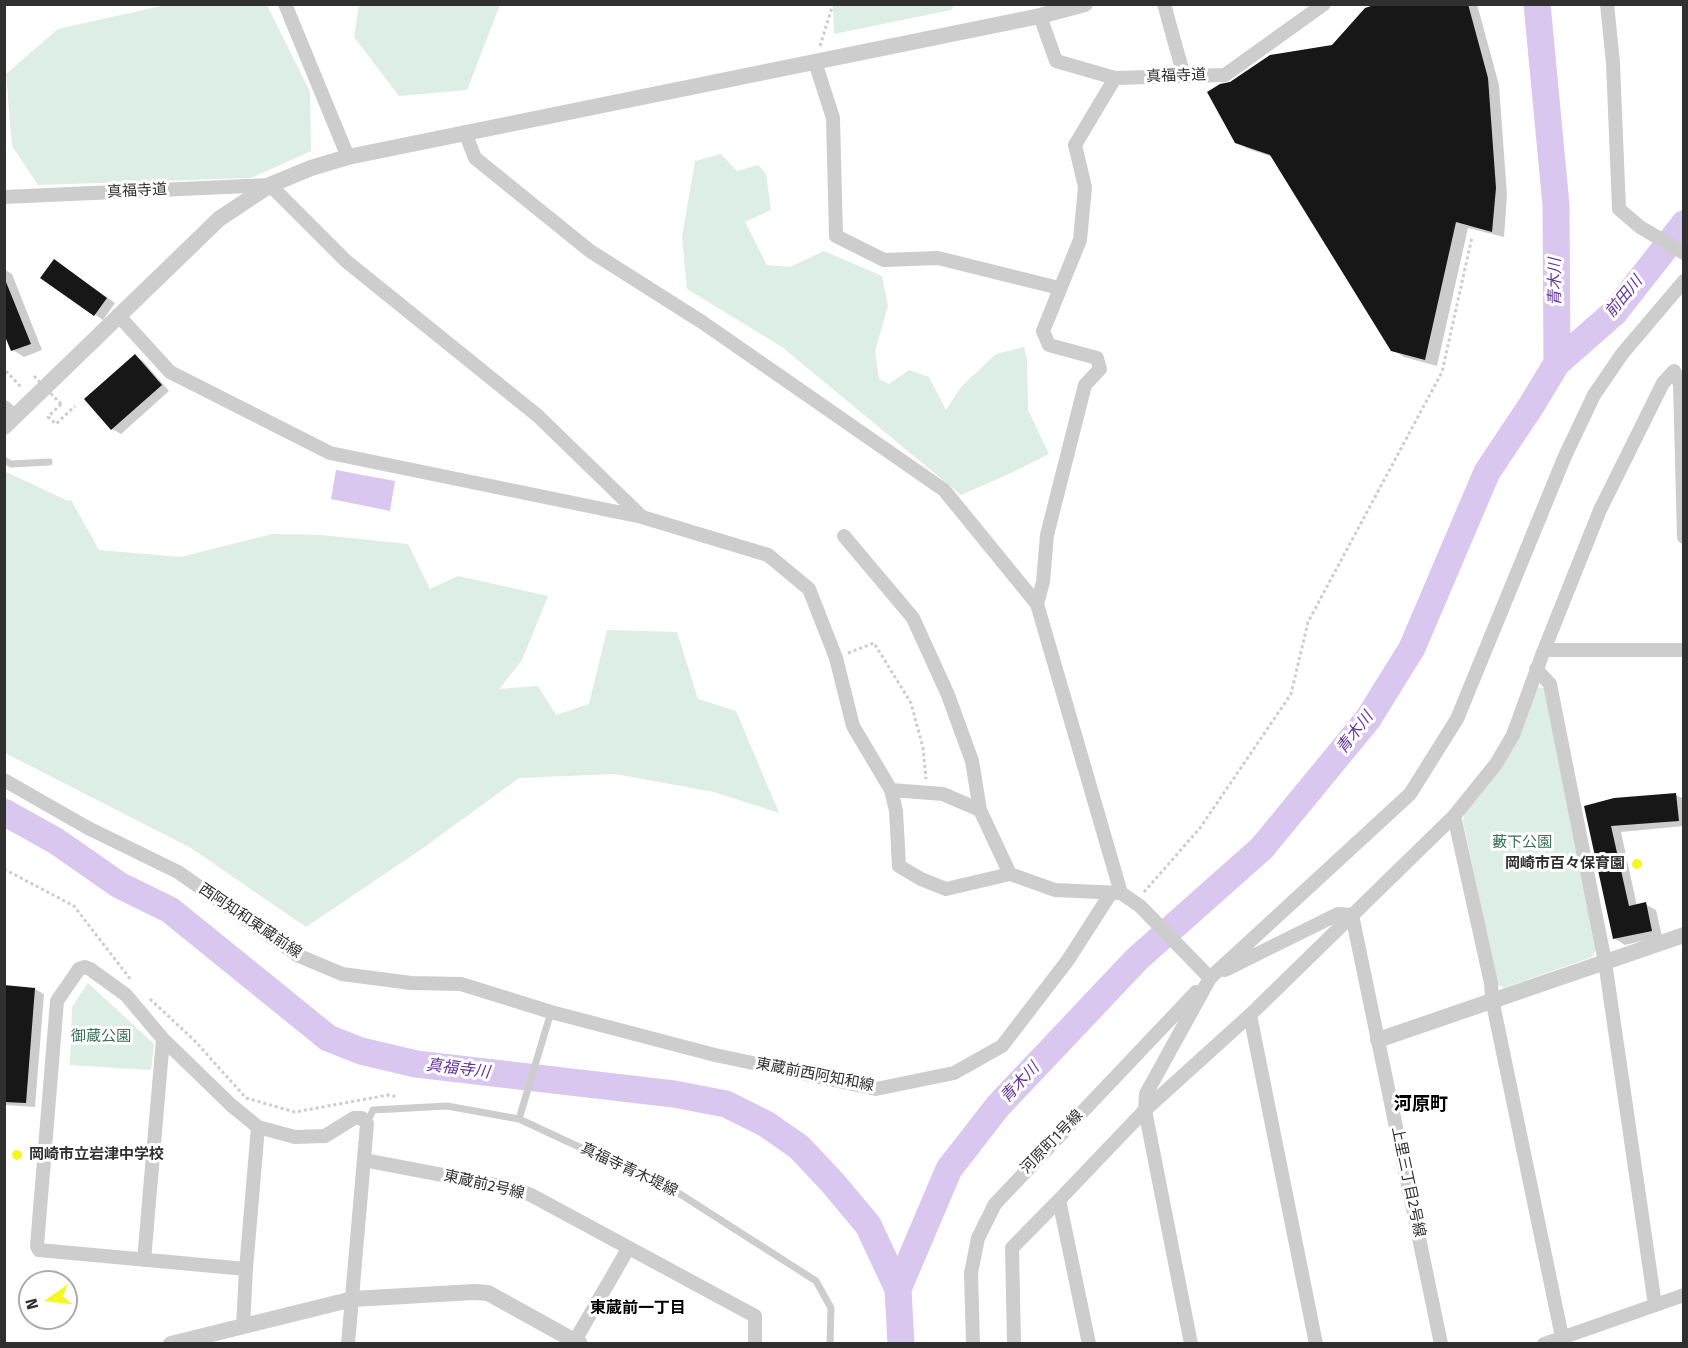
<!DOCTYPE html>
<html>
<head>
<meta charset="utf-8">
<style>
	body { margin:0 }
	#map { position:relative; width:1688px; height:1348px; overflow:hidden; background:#fff; font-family:"Fira Sans",sans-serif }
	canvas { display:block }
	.frame { position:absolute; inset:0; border:6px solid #303030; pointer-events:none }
	.north { position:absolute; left:18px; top:1270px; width:60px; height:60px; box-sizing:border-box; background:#fff; border:2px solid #acacac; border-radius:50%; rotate:256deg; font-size:16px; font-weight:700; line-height:24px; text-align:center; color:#303030 }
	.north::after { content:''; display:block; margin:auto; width:21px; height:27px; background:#f6f722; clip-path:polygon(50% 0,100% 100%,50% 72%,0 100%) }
</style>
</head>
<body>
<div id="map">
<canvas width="1688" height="1348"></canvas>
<div class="frame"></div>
<div class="north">N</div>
</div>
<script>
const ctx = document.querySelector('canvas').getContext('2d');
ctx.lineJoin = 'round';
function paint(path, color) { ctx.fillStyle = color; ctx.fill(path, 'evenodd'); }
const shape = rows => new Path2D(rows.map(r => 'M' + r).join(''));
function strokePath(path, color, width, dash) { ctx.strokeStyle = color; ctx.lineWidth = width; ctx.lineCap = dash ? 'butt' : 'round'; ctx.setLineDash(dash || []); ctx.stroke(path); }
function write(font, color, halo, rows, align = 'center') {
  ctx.font = font + ' "Fira Sans","Noto Sans JP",sans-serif'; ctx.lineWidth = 6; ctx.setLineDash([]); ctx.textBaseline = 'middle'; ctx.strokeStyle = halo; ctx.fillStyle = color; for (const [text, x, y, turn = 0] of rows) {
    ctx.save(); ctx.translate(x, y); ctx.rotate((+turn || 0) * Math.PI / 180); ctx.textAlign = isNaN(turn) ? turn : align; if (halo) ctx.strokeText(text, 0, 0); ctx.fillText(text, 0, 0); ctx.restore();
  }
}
paint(shape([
	[166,5,267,5,310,92,311,151,251,178,38,185,12,146,6,74,58,29],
	[359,5,359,4,500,5,467,90,399,96,354,37],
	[833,5,833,4,955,5,951,10,834,34],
	[721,154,737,171,758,165,766,174,771,210,745,222,767,265,790,267,824,251,882,276,888,306,875,351,879,379,889,384,909,370,929,377,946,410,961,387,996,354,1024,347,1027,359,1028,410,1049,454,1009,474,961,495,782,347,687,289,682,237,695,161],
	[4,471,68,501,71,500,99,550,181,557,272,534,321,535,408,544,430,589,458,576,548,596,522,660,499,689,538,686,556,715,589,704,607,630,677,632,698,699,736,711,779,813,714,792,615,774,519,778,423,848,306,927,191,848,5,753],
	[1536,687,1544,688,1597,948,1592,957,1504,988,1497,984,1463,821,1464,814,1514,747],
	[88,983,154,1044,151,1070,70,1065,72,1007]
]), '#dceee6');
paint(shape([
	[336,470,395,481,390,511,331,499]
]), '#dac7f0');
paint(shape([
	[1382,4,1477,4,1499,85,1507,195,1504,237,1468,228,1437,366,1404,357,1392,349,1273,157,1248,149,1236,141,1332,46],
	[63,266,115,303,103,320,42,277],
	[4,269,12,274,42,350,24,357,13,350,4,330],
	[135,356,143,361,169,391,121,434,112,429,86,399],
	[1676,795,1684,799,1684,826,1621,832,1637,906,1645,904,1656,910,1662,936,1625,945,1614,938,1585,807],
	[4,986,35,989,44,994,35,1107,4,1105]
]), '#0003');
strokePath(shape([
	[1557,363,1615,312,1684,224],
	[4,812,56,841,119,885,170,910,328,1038,361,1051,416,1064,674,1094,726,1104,766,1124,799,1147,832,1182,868,1225,898,1289],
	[901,1344,898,1289,949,1169,998,1106,1137,959,1262,848,1368,719,1412,648,1487,472,1531,406,1557,363,1556,205,1537,4]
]), '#dac7f0', 27);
paint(shape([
	[1377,4,1468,4,1488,78,1496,188,1492,232,1456,222,1425,360,1391,351,1270,155,1235,143,1207,92,1220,84,1230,82,1270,55,1332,45,1365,8],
	[54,259,107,298,94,316,40,278],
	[4,277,31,344,11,351,4,334],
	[135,354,162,385,111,430,84,399],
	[1676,793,1679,821,1611,826,1629,906,1646,902,1652,931,1613,939,1584,806,1614,798],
	[4,985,35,988,26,1103,4,1102]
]), '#171717');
strokePath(shape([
	[820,46,833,4],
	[6,371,22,388],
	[61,404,48,417,56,424,75,406],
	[848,653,874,643,911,703,923,748,926,779],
	[4,869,74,906,131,980],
	[1144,892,1200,828,1291,694,1308,622,1442,372,1472,237],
	[150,999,194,1040,246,1098,295,1112,388,1095,398,1097]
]), '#cdcdcd', 3, [3, 3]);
strokePath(shape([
	[4,460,11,464,49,462],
	[519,1119,551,1012],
	[367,1123,373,1110,447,1106,519,1119,631,1171,680,1194,816,1281,831,1308,830,1344]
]), '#cdcdcd', 7);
strokePath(shape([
	[285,4,348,157],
	[1164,4,1184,76],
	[1607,4,1613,63,1619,209,1640,227,1684,253],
	[1040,16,1056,61,1115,78,1184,76,1225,75,1324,4],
	[815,62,833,118,836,236,884,260,938,258,1059,288],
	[465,132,475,158,590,251,702,322,944,490,1037,604,1121,893],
	[4,197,270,185,346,261,538,416,642,517],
	[118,315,170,372,330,453,642,517,768,555,809,589,836,658,853,726,891,790,896,811,899,866,921,879,946,889,1010,874,1055,890,1121,893,1140,906,1210,978],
	[4,407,15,416],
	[844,536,913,618,948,695,972,761,980,810],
	[1037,604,1043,582,1047,535,1085,385,1100,369,1097,358,1049,345,1043,331,1080,240,1085,187,1075,145,1115,78],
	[1544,650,1684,650],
	[1536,669,1550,684,1605,962,1655,1305],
	[4,780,88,828,178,872,297,955,342,974,411,983,461,984,551,1012,715,1055,876,1089,954,1073,1002,1046,1068,960,1111,893],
	[891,790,943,794,980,810,1010,874],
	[1454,816,1491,983,1492,999,1562,1337],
	[1352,915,1441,1344],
	[1225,970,1338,914,1352,915],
	[1250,1015,1316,1344],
	[364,1160,516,1189,531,1195,755,1316,755,1344],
	[144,1260,163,1039],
	[246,1269,39,1250,37,1246,57,1001,79,969,85,967,90,969,126,995,163,1039,231,1105,258,1127,295,1137,325,1136,354,1118,362,1118,367,1124,348,1344],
	[243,1327,246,1269,258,1127],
	[573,1344,628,1249],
	[973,1344,971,1273,978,1238,995,1204,1196,992],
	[1014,1344,1012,1248,1059,1200],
	[1089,1344,1059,1200,1145,1110,1250,1015,1454,816,1496,764,1513,735,1544,650,1600,510,1663,383,1674,371,1680,384,1684,537],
	[1191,1344,1145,1110,1146,1094,1210,978,1410,794,1457,719,1565,456,1594,395,1622,354,1684,281],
	[1544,1344,1684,1295]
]), '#cdcdcd', 14);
strokePath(shape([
	[4,427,219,219,270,185,311,168,348,157,1040,16,1085,4],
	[1378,1040,1684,935],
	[171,1344,353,1299,474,1292,488,1293,580,1344]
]), '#cdcdcd', 16);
strokePath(shape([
	[34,376,61,404]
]), '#cdcdcd', 3, [3, 3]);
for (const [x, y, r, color] of [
	[1637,864,6,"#f6f722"],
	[17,1155,6,"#f6f722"]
]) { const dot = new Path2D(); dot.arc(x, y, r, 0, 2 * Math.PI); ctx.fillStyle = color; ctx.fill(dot); strokePath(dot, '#fff', 2); }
write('15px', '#303030', '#fff', [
	["真福寺道",1176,76,-2],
	["真福寺道",137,191,-3],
	["西阿知和東蔵前線",250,921,34],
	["東蔵前西阿知和線",815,1075,11],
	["河原町1号線",1052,1142,-46],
	["真福寺青木堤線",629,1170,25],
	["上里三丁目2号線",1408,1182,78],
	["東蔵前2号線",484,1185,13]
]);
write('15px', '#38705a', '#fff', [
	["藪下公園",1522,843],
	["御蔵公園",101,1037]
]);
write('bold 15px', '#303030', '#fff', [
	["岡崎市百々保育園",1625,864],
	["岡崎市立岩津中学校",29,1155,"left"]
], 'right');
write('italic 16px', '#64359b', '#fff', [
	["青木川",1556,282,-90],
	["前田川",1624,297,-50],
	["青木川",1355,733,-52],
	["真福寺川",458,1069,7],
	["青木川",1020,1083,-47]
]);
write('bold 16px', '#000', '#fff', [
	["東蔵前一丁目",638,1309]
]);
write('bold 18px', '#000', '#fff', [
	["河原町",1421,1105]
]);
</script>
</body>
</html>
